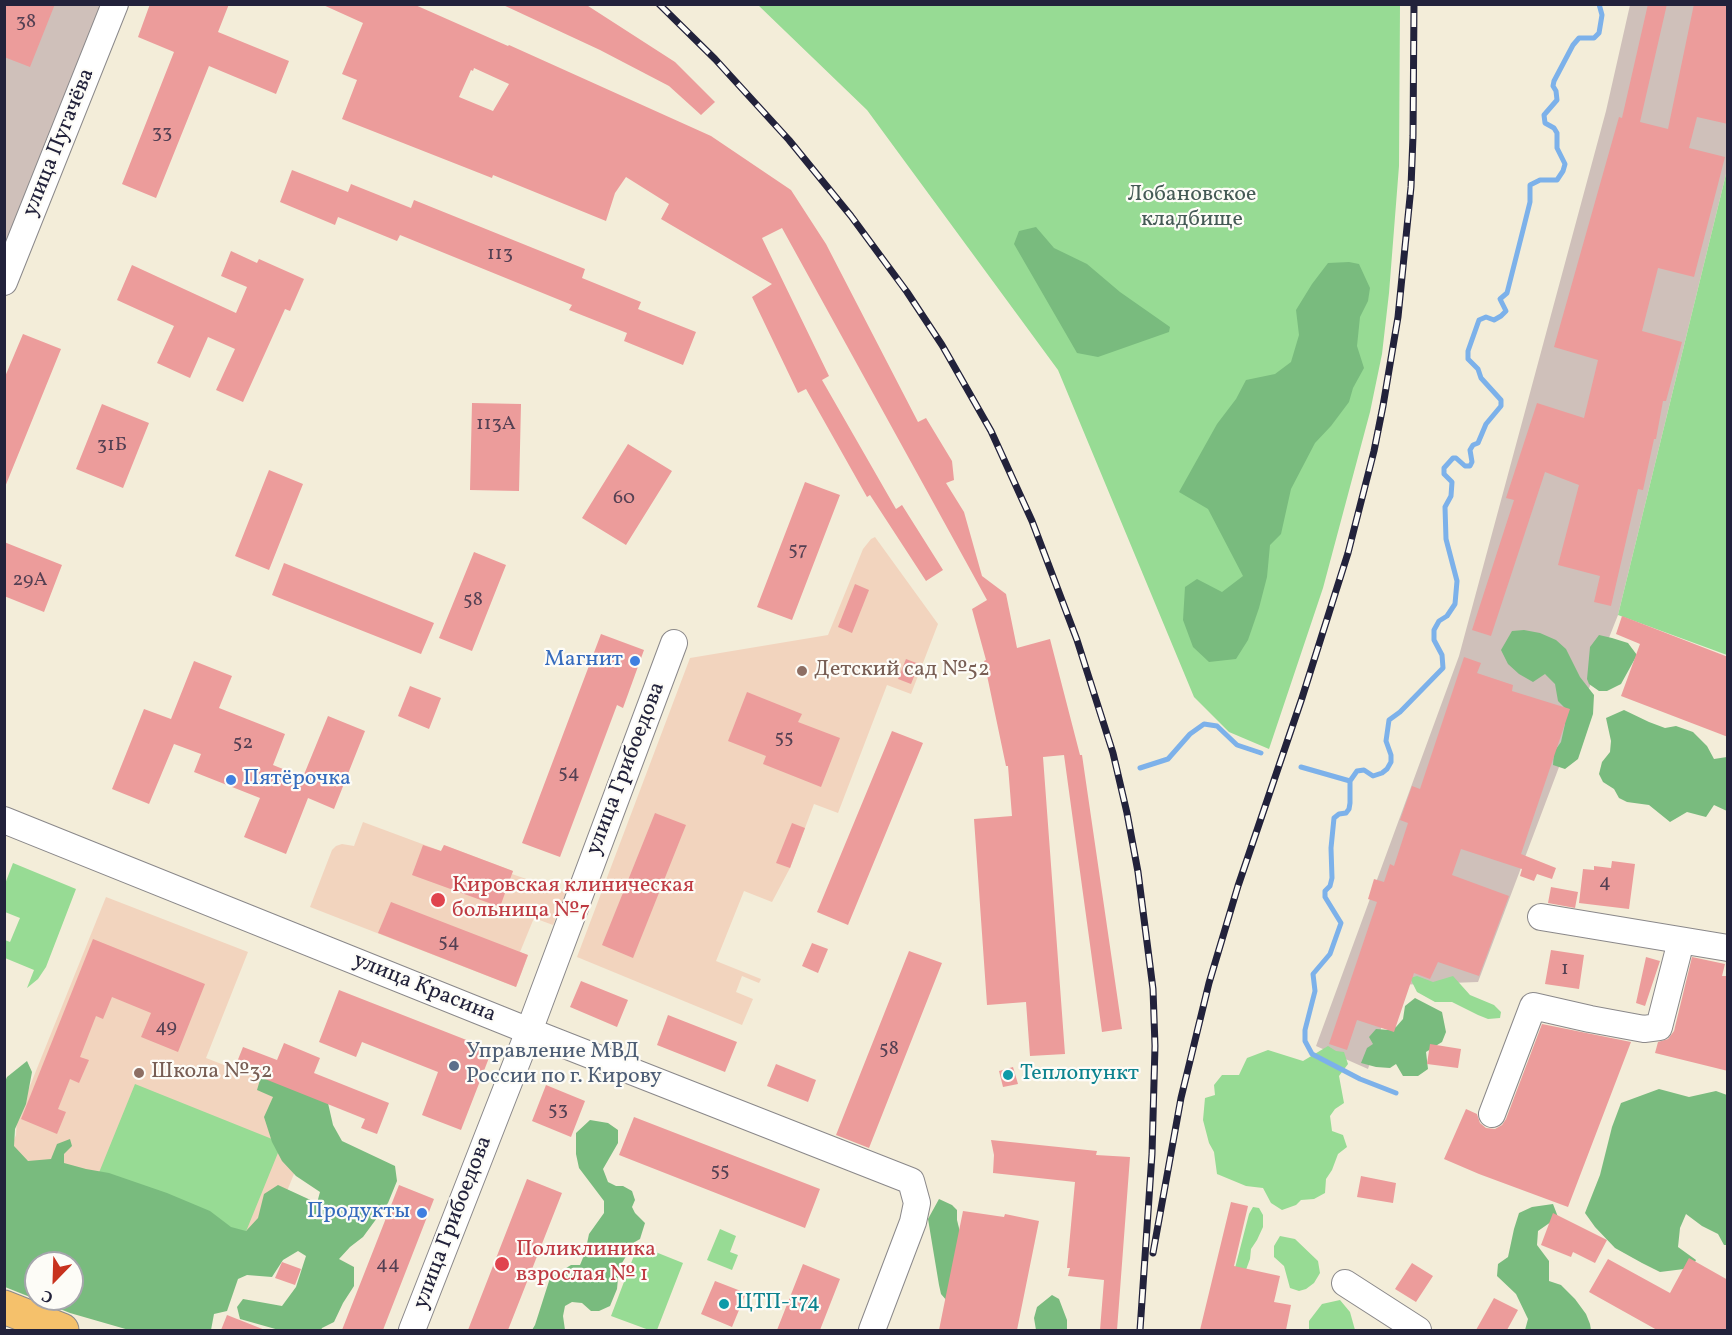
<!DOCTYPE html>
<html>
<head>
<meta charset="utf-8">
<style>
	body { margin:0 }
	#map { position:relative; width:1732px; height:1335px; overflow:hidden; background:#f3edd9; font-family:Vollkorn,serif }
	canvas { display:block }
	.frame { position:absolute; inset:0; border:6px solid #22223b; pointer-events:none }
	.north { position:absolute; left:24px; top:1251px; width:60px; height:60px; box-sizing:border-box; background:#fdfcf7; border:2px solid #a5a5ac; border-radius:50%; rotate:203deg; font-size:16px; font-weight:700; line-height:24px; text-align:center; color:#22223b }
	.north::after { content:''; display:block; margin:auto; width:21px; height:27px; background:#c8321e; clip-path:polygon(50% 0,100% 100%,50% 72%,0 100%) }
</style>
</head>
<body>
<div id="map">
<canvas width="1732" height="1335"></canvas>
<div class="frame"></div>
<div class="north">С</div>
</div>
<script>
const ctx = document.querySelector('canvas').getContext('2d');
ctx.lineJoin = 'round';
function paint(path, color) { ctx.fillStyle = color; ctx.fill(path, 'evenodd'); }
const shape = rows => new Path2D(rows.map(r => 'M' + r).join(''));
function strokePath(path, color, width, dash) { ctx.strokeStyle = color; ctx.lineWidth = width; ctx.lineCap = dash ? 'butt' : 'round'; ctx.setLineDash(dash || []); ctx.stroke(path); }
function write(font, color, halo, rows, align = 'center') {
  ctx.font = font + ' Vollkorn,serif'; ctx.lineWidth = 4.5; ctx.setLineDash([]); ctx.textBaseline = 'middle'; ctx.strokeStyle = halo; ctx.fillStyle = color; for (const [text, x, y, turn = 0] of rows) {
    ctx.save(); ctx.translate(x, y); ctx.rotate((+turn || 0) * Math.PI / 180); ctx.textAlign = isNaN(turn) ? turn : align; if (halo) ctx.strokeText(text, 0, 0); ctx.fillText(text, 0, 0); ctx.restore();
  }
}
paint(shape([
	[875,537,938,624,911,694,887,685,838,813,814,804,790,868,772,902,744,891,716,961,761,979,759,983,742,976,736,992,753,999,742,1025,577,957,690,658,828,635,863,549,871,539],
	[363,822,441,851,444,845,513,871,512,874,566,893,553,925,534,918,520,952,528,955,516,987,310,907,332,850,336,846,342,844,354,846],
	[106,897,248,952,206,1058,281,1087,310,1134,269,1236,6,1160,16,1135,17,1118]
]), '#f2d4be');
paint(shape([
	[5,5,103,5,5,255],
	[1630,5,1727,5,1727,170,1618,615,1582,706,1478,982,1395,985,1368,1069,1316,1046,1459,656,1606,111]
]), '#cfc0ba');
paint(shape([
	[758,5,1400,5,1399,166,1389,293,1382,354,1370,412,1323,588,1269,749,1229,732,1194,697,1058,370,867,110],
	[1727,170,1727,655,1618,615],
	[13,863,76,889,46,967,38,979,27,988,34,970,5,958,5,940,10,942,20,918,5,912,5,884],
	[1417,976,1433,982,1453,976,1470,995,1494,1005,1501,1012,1500,1018,1488,1019,1478,1015,1452,1002,1435,1002,1417,992,1410,978],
	[1328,1046,1336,1051,1344,1052,1348,1064,1339,1076,1344,1103,1335,1109,1330,1116,1332,1131,1343,1135,1347,1147,1338,1154,1332,1170,1326,1179,1325,1193,1314,1199,1301,1200,1296,1205,1282,1210,1271,1203,1263,1188,1246,1186,1217,1174,1214,1152,1209,1143,1203,1120,1205,1098,1215,1095,1214,1085,1222,1075,1239,1075,1247,1058,1268,1050,1303,1061],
	[135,1084,282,1143,245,1234,98,1175],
	[1253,1207,1259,1208,1263,1215,1263,1227,1257,1240,1251,1249,1250,1259,1228,1318,1228,1330,1219,1330,1249,1214],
	[720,1229,736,1236,730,1252,738,1255,732,1270,707,1260],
	[1280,1236,1295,1239,1318,1261,1320,1273,1314,1283,1306,1289,1299,1291,1290,1288,1284,1266,1274,1257,1274,1246],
	[638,1245,683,1263,657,1330,649,1330,611,1316],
	[1340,1300,1350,1312,1355,1330,1309,1330,1309,1321,1322,1304]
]), '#97db94');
paint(shape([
	[1036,227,1054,248,1087,264,1120,292,1170,327,1169,332,1098,357,1077,353,1014,244,1019,231],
	[1349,262,1359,264,1370,288,1368,301,1360,317,1357,346,1364,368,1353,388,1349,402,1331,426,1315,443,1291,489,1281,534,1270,545,1267,577,1259,608,1248,640,1236,659,1209,662,1193,647,1183,620,1185,587,1197,579,1222,592,1243,576,1208,509,1179,492,1217,424,1236,399,1246,380,1275,374,1291,362,1299,335,1296,310,1312,284,1328,263],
	[1524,630,1540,633,1556,640,1566,649,1580,677,1594,695,1593,714,1578,759,1565,769,1553,765,1554,752,1561,742,1565,724,1565,708,1558,701,1555,684,1545,674,1533,682,1519,674,1508,664,1501,650,1512,631],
	[1599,635,1612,638,1628,643,1637,655,1621,684,1607,691,1599,691,1589,684,1587,679,1590,647],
	[1624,710,1649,722,1665,728,1676,726,1693,732,1707,746,1714,759,1727,757,1727,811,1714,805,1706,817,1687,812,1670,822,1649,805,1627,802,1619,798,1614,789,1603,782,1599,774,1602,762,1610,752,1611,741,1606,718],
	[1415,998,1442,1012,1446,1032,1442,1042,1426,1052,1428,1069,1418,1076,1403,1076,1396,1064,1390,1068,1376,1067,1361,1063,1367,1048,1373,1044,1369,1037,1376,1029,1389,1030,1396,1027,1403,1019,1405,1006],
	[27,1061,32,1072,26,1104,15,1129,14,1146,28,1161,51,1159,57,1144,70,1139,72,1146,64,1154,64,1163,86,1169,109,1173,167,1193,210,1211,231,1227,246,1231,258,1218,264,1194,278,1185,317,1203,320,1192,296,1176,282,1161,272,1142,264,1117,273,1097,257,1090,264,1066,325,1090,333,1125,342,1141,395,1166,397,1181,388,1203,363,1237,350,1247,339,1259,354,1267,354,1286,343,1303,334,1322,322,1328,321,1330,279,1330,240,1319,237,1307,243,1299,282,1306,296,1287,306,1256,298,1251,283,1260,272,1277,247,1275,238,1279,227,1311,214,1314,211,1330,129,1330,70,1313,5,1287,4,1084,7,1077],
	[36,1263,72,1263,72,1299,36,1299],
	[1659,1089,1689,1097,1716,1091,1727,1095,1727,1245,1724,1245,1718,1234,1702,1226,1686,1214,1680,1228,1678,1247,1696,1260,1692,1268,1660,1272,1642,1263,1615,1248,1595,1227,1585,1213,1600,1175,1612,1127,1621,1103],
	[590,1120,608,1123,618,1130,618,1143,603,1169,608,1182,616,1186,623,1186,632,1191,635,1200,632,1207,635,1213,645,1223,640,1239,626,1247,628,1253,619,1268,617,1289,610,1306,599,1311,591,1311,582,1303,572,1302,565,1306,563,1316,565,1330,532,1330,535,1325,550,1278,571,1265,580,1265,585,1253,589,1234,604,1213,604,1201,579,1168,576,1154,576,1133],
	[939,1199,952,1205,957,1210,957,1220,960,1232,947,1301,941,1294,939,1285,928,1219],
	[1553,1204,1558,1217,1538,1231,1537,1245,1549,1261,1549,1281,1561,1285,1575,1299,1586,1314,1590,1324,1591,1330,1525,1330,1528,1319,1516,1294,1497,1276,1498,1264,1508,1257,1514,1229,1519,1213,1532,1207],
	[1052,1295,1059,1299,1067,1320,1067,1330,1036,1330,1034,1318,1037,1307]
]), '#79bb7e');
strokePath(shape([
	[1301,767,1350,781],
	[1140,768,1168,759,1190,734,1204,724,1217,726,1237,745,1261,753],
	[1396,1093,1360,1079,1312,1054,1305,1041,1305,1030,1315,991,1313,974,1330,954,1341,923,1325,897,1325,891,1330,886,1332,878,1331,848,1334,818,1339,814,1346,813,1349,809,1350,803,1350,781,1357,771,1364,770,1373,776,1382,773,1387,769,1391,762,1391,755,1386,741,1389,720,1400,712,1443,668,1442,655,1434,640,1434,630,1439,621,1447,616,1455,604,1457,581,1446,539,1445,507,1451,496,1452,482,1444,474,1444,468,1453,458,1456,458,1465,466,1470,466,1472,462,1470,450,1473,445,1478,443,1486,424,1501,406,1501,400,1481,378,1478,369,1468,359,1468,351,1479,320,1486,317,1494,320,1501,316,1506,311,1500,299,1507,293,1523,230,1530,202,1530,185,1540,180,1557,180,1563,171,1565,164,1557,148,1557,133,1554,128,1545,123,1544,115,1557,100,1556,91,1553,86,1554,81,1573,45,1579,38,1594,38,1599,33,1602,15,1599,4]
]), '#7cb1ea', 5);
paint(shape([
	[4,4,55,4,30,67,4,57],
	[150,4,229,4,218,32,289,61,276,94,209,66,156,198,122,184,174,52,138,37],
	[321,4,413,4,508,46,509,45,711,136,791,190,826,244,918,422,926,418,952,461,954,480,946,483,964,512,982,576,1006,594,1017,648,1050,639,1080,755,1082,755,1122,1029,1102,1032,1064,755,1043,757,1065,1054,1030,1056,1026,1002,987,1005,974,819,1012,816,1008,766,1006,766,984,661,986,660,972,609,987,600,782,228,762,238,829,376,822,380,896,509,902,505,943,570,926,581,870,495,867,497,806,389,798,393,752,297,772,284,661,219,669,204,626,177,615,193,606,221,493,175,492,178,342,119,357,80,342,74,363,23],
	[474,68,509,84,493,111,459,97,471,70,473,71],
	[501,4,585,4,675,62,715,102,701,115,669,86,600,50],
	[1648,4,1667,4,1640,122,1668,129,1694,4,1728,4,1728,124,1697,117,1689,148,1725,157,1694,277,1658,268,1642,331,1682,342,1666,401,1663,401,1656,439,1654,439,1643,490,1638,489,1611,606,1594,602,1600,576,1558,565,1579,485,1545,472,1491,636,1472,630,1514,500,1506,498,1537,403,1584,418,1598,360,1554,347,1619,117,1622,118],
	[292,170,348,192,351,184,411,208,414,200,585,269,582,278,641,302,638,309,696,332,683,365,624,341,627,333,569,310,572,305,400,235,397,241,338,217,335,225,280,202],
	[231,251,257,263,259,259,304,279,290,311,285,309,243,402,216,390,235,349,208,337,190,378,157,363,174,326,117,300,132,265,236,313,247,287,221,276],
	[23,334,61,349,5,487,4,379],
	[472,403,521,404,519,491,470,490],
	[102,404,149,423,123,488,76,469],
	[628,444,672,471,626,545,582,518],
	[269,470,303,484,269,570,235,556],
	[805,482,840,495,792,620,757,607],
	[4,542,62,565,44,612,4,596],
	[474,552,506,565,472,651,439,638],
	[284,563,434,623,421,654,272,595],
	[855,584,869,590,852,633,838,627],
	[1622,616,1728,657,1728,737,1621,696,1640,644,1616,634],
	[601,634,644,650,623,708,617,705,560,857,522,843],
	[1464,657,1481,663,1477,673,1513,685,1512,691,1570,709,1521,854,1556,868,1552,879,1537,874,1534,881,1520,876,1522,869,1461,849,1452,875,1509,896,1479,976,1438,962,1430,979,1414,973,1394,1032,1357,1020,1347,1050,1329,1044,1377,902,1368,899,1374,879,1384,882,1390,864,1394,866,1408,823,1400,820,1412,786,1420,789],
	[906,659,919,664,911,684,898,679],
	[194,661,232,676,219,708,285,734,273,765,303,777,328,716,365,731,334,809,308,798,286,854,244,837,260,798,194,772,201,754,174,744,149,804,112,789,144,709,171,719],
	[410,686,441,698,429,729,398,716],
	[747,692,802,714,798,722,840,738,821,787,763,764,766,756,728,741],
	[892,731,923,743,848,925,817,912],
	[655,813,686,825,633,958,602,945],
	[792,823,805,828,790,868,776,863],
	[423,845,441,851,444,845,513,871,500,907,412,875],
	[1612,861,1635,864,1629,909,1579,903,1583,869,1594,870,1594,866,1611,868],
	[1551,887,1578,892,1575,908,1548,903],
	[391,902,528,955,516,987,378,933],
	[93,939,205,984,178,1052,141,1037,151,1013,112,997,103,1019,96,1016,80,1057,89,1060,79,1083,70,1079,58,1109,66,1112,57,1134,21,1119],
	[812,943,828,949,818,973,802,966],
	[1551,950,1584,955,1579,989,1545,984],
	[909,951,942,963,869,1148,836,1135],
	[1646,957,1660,961,1645,1006,1636,1003],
	[1692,957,1725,964,1722,976,1728,976,1728,1071,1655,1053,1658,1042,1668,1039,1674,1031],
	[581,981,628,1000,617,1027,570,1007],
	[339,990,492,1050,461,1130,422,1115,438,1072,362,1042,356,1057,319,1042],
	[668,1015,737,1042,725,1072,657,1045],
	[1542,1024,1631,1042,1568,1207,1479,1174,1444,1159,1466,1109,1477,1114,1480,1123,1486,1128,1495,1129,1502,1125,1506,1119],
	[284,1043,320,1058,314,1073,389,1103,377,1134,361,1128,365,1119,235,1067,243,1047,277,1060],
	[1430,1044,1461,1049,1458,1068,1427,1064],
	[776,1064,816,1080,808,1102,767,1086],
	[1013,1067,1018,1084,1003,1087,999,1071],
	[546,1085,585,1101,571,1137,532,1121],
	[634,1117,820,1189,805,1228,619,1155],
	[991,1140,1097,1151,1096,1155,1130,1157,1117,1330,1100,1330,1104,1280,1068,1276,1070,1268,1067,1268,1075,1182,993,1173,994,1155],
	[1361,1176,1396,1183,1393,1203,1357,1197],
	[527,1179,562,1193,508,1330,468,1330],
	[399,1185,434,1199,383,1330,342,1330],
	[1231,1202,1248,1206,1234,1266,1280,1276,1274,1302,1291,1305,1286,1330,1200,1330],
	[963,1211,1004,1217,1005,1214,1039,1221,1017,1330,939,1330],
	[1553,1213,1607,1240,1595,1263,1573,1252,1571,1257,1541,1245],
	[1689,1258,1728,1280,1728,1330,1657,1330,1589,1292,1608,1259,1670,1293],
	[282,1262,301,1269,295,1285,275,1278],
	[1412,1263,1433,1276,1416,1302,1395,1289],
	[803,1264,840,1279,820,1330,777,1330],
	[715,1281,746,1293,732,1327,701,1314],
	[1494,1298,1518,1310,1507,1330,1476,1330],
	[227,1315,265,1330,221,1330]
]), '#ec9c9b');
const minor = shape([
	[4,282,115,4],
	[4,820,529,1031,911,1181,917,1203,913,1222,872,1330],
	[1541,917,1728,948],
	[1492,1114,1533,1006,1590,1019,1644,1029,1659,1027,1681,941],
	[1345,1283,1418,1330],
	[412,1330,529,1031,674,643]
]);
const major = shape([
	[4,1307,62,1330]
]);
strokePath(minor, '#8a888a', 28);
strokePath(major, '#8a888a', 35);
strokePath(minor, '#fff', 26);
strokePath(major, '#f5c16b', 33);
const rail = shape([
	[659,4,715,59,789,140,851,216,907,292,942,345,991,431,1032,521,1077,640,1113,753,1127,813,1138,872,1153,989,1155,1046,1152,1154,1140,1330],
	[1153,1253,1181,1098,1209,983,1238,886,1302,698,1348,553,1374,451,1383,406,1398,317,1411,187,1413,136,1414,4]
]);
strokePath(rail, '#22223b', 7);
strokePath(rail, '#fdfcf7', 4.5, [14]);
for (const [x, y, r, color] of [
	[635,661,6,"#3f7fe0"],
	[802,671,6,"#8d6e63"],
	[231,780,6,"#3f7fe0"],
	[438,900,8,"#e0444e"],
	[454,1066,6,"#5c6f8a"],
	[139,1073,6,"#8d6e63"],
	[1008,1075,6,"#0f9aa8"],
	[422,1213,6,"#3f7fe0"],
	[502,1264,8,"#e0444e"],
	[724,1304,6,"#0f9aa8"]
]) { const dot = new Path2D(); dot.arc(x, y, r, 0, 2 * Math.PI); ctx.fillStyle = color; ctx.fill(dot); strokePath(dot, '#fdfcf7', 2); }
write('20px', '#544053', null, [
	["38",26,23],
	["33",162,134],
	["113",500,255],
	["113А",496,425],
	["31Б",112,446],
	["60",624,499],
	["57",798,551],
	["29А",30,581],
	["58",473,601],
	["55",784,739],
	["52",243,744],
	["54",569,774],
	["4",1605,883],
	["54",449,943],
	["1",1565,970],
	["49",166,1028],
	["58",889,1050],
	["53",558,1111],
	["55",720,1172],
	["44",388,1265]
]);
write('22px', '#22223b', '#fdfcf7', [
	["улица Пугачёва",60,143,-68],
	["улица Грибоедова",627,769,-69],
	["улица Красина",424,989,22],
	["улица Грибоедова",454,1223,-69]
]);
write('22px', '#455a56', '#fdfcf7', [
	["Лобановское",1192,196],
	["кладбище",1192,221]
]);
write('22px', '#366cbe', '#fdfcf7', [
	["Магнит",623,661],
	["Пятёрочка",243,780,"left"],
	["Продукты",410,1213]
], 'right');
write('22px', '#785e54', '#fdfcf7', [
	["Детский сад №52",814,671],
	["Школа №32",151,1073]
], 'left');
write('22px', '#be3a42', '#fdfcf7', [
	["Кировская клиническая",452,887],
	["больница №7",452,912],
	["Поликлиника",516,1251],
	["взрослая № 1",516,1276]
], 'left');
write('22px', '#4e5e75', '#fdfcf7', [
	["Управление МВД",466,1053],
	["России по г. Кирову",466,1078]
], 'left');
write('22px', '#0d838f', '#fdfcf7', [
	["Теплопункт",1020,1075],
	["ЦТП-174",736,1304]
], 'left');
</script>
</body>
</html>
